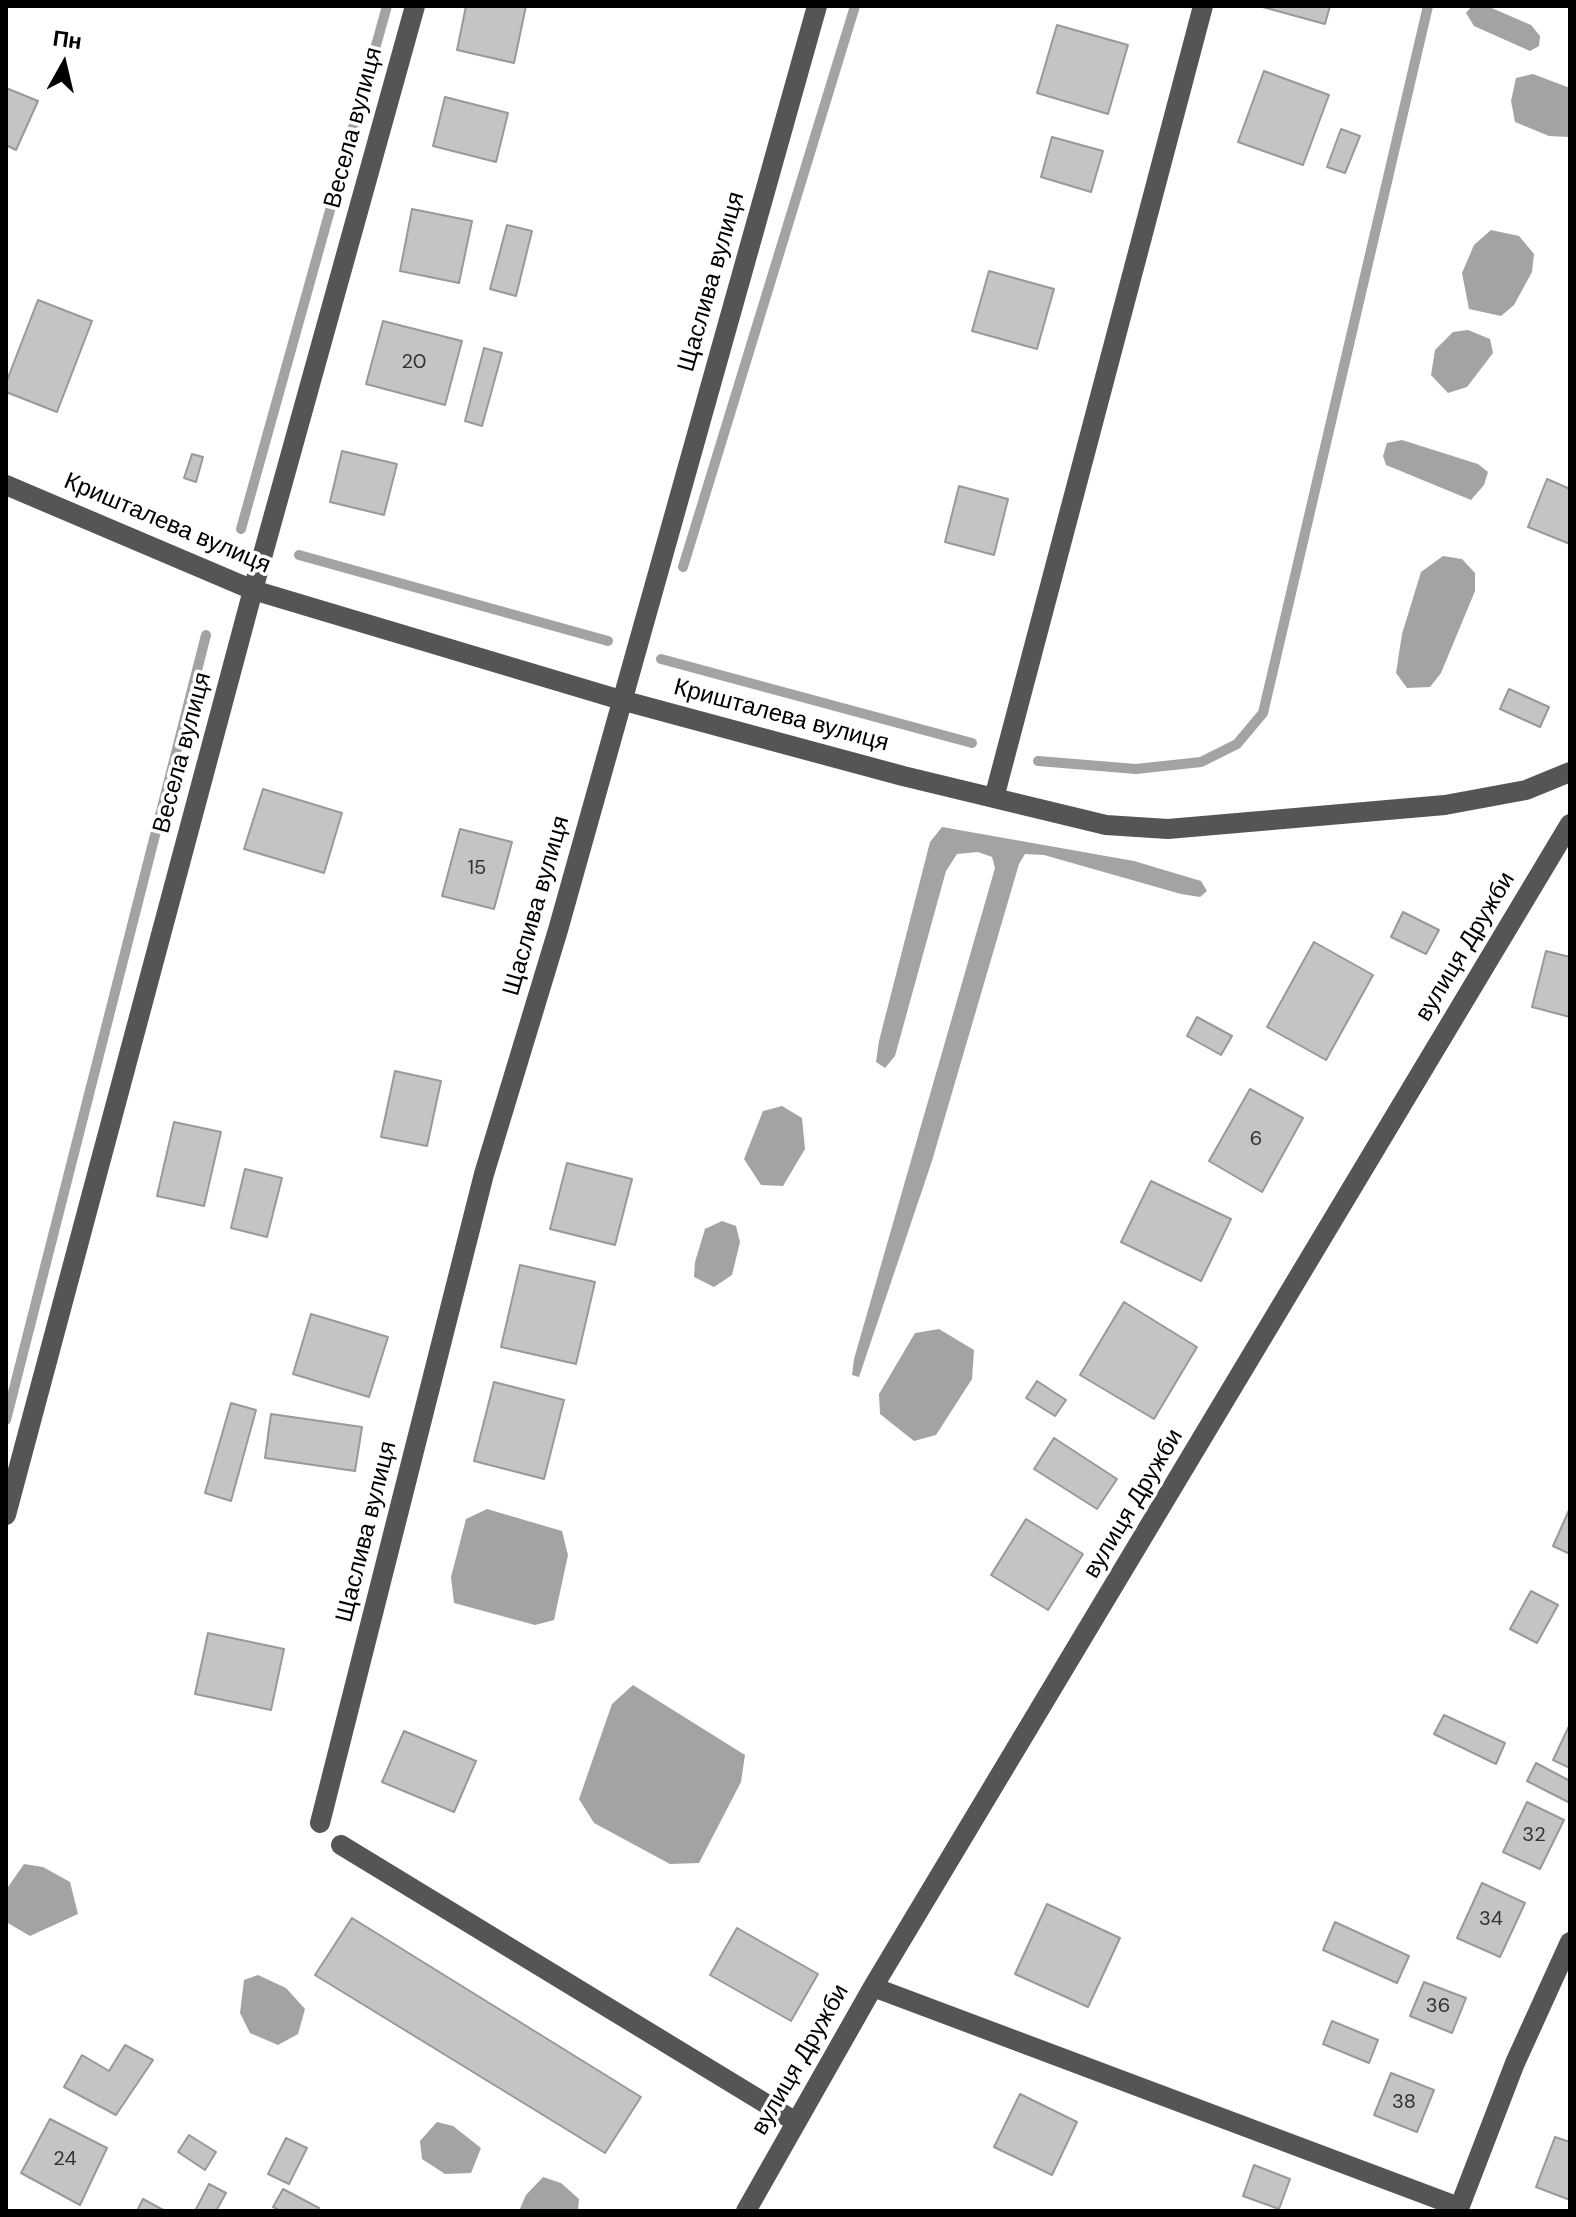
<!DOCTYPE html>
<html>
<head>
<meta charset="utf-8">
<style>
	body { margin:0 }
	#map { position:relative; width:1576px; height:2217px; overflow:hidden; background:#fff; font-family:"DM Sans",sans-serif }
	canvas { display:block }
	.frame { position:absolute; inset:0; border:8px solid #000; pointer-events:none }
	.north { position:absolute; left:24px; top:24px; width:80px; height:80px; -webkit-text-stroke:6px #fff; paint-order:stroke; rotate:8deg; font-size:22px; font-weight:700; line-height:32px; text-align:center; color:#000 }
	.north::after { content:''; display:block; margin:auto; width:28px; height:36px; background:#000; clip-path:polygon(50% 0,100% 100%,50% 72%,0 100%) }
</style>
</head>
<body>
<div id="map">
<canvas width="1576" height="2217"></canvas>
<div class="frame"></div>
<div class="north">Пн</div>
</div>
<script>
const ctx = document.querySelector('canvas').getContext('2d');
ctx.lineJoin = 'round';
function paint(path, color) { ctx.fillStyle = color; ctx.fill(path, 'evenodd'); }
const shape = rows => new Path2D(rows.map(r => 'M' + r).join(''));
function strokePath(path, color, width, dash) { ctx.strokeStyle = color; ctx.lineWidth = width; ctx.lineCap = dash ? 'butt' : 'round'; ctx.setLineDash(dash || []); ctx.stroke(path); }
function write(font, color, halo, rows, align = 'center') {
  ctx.font = font + ' "DM Sans",sans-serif'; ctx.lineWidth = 7; ctx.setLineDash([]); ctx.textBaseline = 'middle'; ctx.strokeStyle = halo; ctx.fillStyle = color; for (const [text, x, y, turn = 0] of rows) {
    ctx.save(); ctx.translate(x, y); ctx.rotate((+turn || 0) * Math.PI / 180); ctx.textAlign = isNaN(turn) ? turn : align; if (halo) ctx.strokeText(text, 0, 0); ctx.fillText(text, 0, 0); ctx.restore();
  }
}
paint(shape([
	[1472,6,1487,6,1531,25,1540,36,1539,46,1530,51,1474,26,1466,13],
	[1533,74,1570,88,1569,137,1549,136,1515,122,1511,101,1516,78],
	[1491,230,1519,236,1534,254,1532,272,1514,305,1501,316,1469,309,1462,273,1474,245],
	[1468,330,1490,339,1493,353,1467,387,1448,393,1431,375,1435,350,1453,332],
	[1402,440,1478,464,1488,472,1484,485,1471,500,1386,465,1383,456,1387,443],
	[1443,556,1462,559,1475,573,1475,591,1441,673,1430,687,1407,688,1396,673,1402,634,1421,572],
	[942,827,1134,861,1201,881,1207,891,1200,897,1181,894,1044,855,1025,854,1019,864,932,1161,859,1377,852,1375,854,1359,995,868,992,857,978,852,957,854,946,871,895,1056,885,1068,876,1062,879,1041,930,842],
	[782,1106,802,1118,805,1149,783,1186,761,1185,744,1159,763,1111],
	[722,1221,736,1226,740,1242,732,1275,714,1287,694,1277,695,1262,705,1229],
	[939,1329,974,1350,972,1379,936,1435,914,1441,880,1414,879,1394,915,1333],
	[487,1509,562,1531,568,1555,554,1620,535,1625,454,1603,451,1577,466,1519],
	[633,1685,745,1755,741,1782,699,1863,670,1864,594,1823,579,1799,612,1704],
	[24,1864,43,1867,70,1882,78,1914,30,1936,6,1922,6,1890],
	[258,1975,286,1988,305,2009,298,2034,278,2045,250,2033,240,2013,244,1980],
	[437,2122,453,2126,481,2148,471,2173,445,2174,422,2159,420,2141],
	[543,2177,561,2183,579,2199,578,2211,519,2211,526,2195]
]), '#a3a3a3');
strokePath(shape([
	[241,529,387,6],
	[299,555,608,641],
	[683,567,855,6],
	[661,659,972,743],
	[1038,761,1136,769,1201,762,1237,744,1263,713,1428,6],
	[6,1420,206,635]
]), '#a3a3a3', 10);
const building = shape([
	[466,6,526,6,514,63,457,50,466,6],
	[1259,6,1330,6,1325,24,1259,6],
	[1057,25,1128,45,1108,114,1037,93,1057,25],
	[1264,71,1329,95,1303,165,1238,142,1264,71],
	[6,88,38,101,16,150,6,145,6,88],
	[445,97,508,113,496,162,433,146,445,97],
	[1341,129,1360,136,1345,173,1327,167,1341,129],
	[1052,137,1103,151,1091,192,1041,177,1052,137],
	[412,209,472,221,459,283,400,271,412,209],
	[507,225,532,231,516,296,490,289,507,225],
	[989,271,1054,289,1037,349,972,331,989,271],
	[38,300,92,321,57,412,6,392,6,383,38,300],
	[383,321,462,341,445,405,366,384,383,321],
	[484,348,502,353,482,426,465,421,484,348],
	[342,451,397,464,384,515,330,502,342,451],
	[192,454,203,457,196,482,184,478,192,454],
	[1547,479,1570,489,1570,544,1528,527,1547,479],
	[959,486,1008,499,994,555,945,542,959,486],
	[1509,689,1549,707,1540,727,1500,709,1509,689],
	[263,789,342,813,324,873,244,849,263,789],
	[460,829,512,842,494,909,442,896,460,829],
	[1403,912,1439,930,1426,954,1391,937,1403,912],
	[1314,942,1373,975,1326,1060,1267,1027,1314,942],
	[1546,951,1570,957,1570,1017,1532,1007,1546,951],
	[1197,1017,1232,1036,1221,1055,1187,1036,1197,1017],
	[395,1071,441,1081,427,1146,381,1137,395,1071],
	[1250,1089,1303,1118,1262,1192,1209,1161,1250,1089],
	[174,1122,221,1132,204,1206,157,1196,174,1122],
	[567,1163,632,1179,615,1245,550,1229,567,1163],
	[245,1169,282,1178,267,1237,231,1228,245,1169],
	[1151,1181,1231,1219,1201,1281,1121,1242,1151,1181],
	[520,1265,595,1282,576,1364,501,1347,520,1265],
	[1124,1302,1197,1347,1154,1419,1080,1375,1124,1302],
	[311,1314,388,1337,369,1397,293,1374,311,1314],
	[1037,1381,1066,1400,1055,1416,1026,1398,1037,1381],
	[494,1382,564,1400,544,1479,474,1461,494,1382],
	[231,1403,256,1410,231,1501,205,1493,231,1403],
	[271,1414,362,1427,355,1471,265,1458,271,1414],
	[1054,1438,1117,1479,1097,1509,1034,1469,1054,1438],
	[1570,1508,1570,1554,1553,1546,1570,1508],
	[1026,1519,1083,1554,1048,1610,991,1575,1026,1519],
	[1531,1591,1558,1605,1537,1643,1510,1629,1531,1591],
	[208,1633,284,1649,271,1710,195,1694,208,1633],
	[1444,1715,1505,1743,1496,1764,1434,1734,1444,1715],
	[1570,1724,1570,1768,1553,1760,1570,1724],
	[404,1731,476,1761,454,1812,382,1782,404,1731],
	[1536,1763,1570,1781,1570,1803,1527,1781,1536,1763],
	[1527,1802,1564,1820,1540,1869,1503,1852,1527,1802],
	[1482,1883,1525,1903,1500,1957,1457,1938,1482,1883],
	[1047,1904,1120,1938,1088,2007,1015,1974,1047,1904],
	[352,1918,641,2097,605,2153,315,1975,352,1918],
	[1335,1922,1409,1956,1397,1983,1323,1950,1335,1922],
	[737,1928,818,1974,791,2021,710,1975,737,1928],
	[1424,1982,1466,1998,1452,2033,1410,2016,1424,1982],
	[1332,2021,1378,2040,1369,2063,1323,2044,1332,2021],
	[125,2045,153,2060,116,2115,64,2087,82,2055,109,2071,125,2045],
	[1391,2073,1434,2090,1417,2132,1374,2115,1391,2073],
	[1020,2094,1077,2122,1052,2175,994,2147,1020,2094],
	[50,2119,107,2148,80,2205,21,2173,50,2119],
	[189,2135,216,2152,205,2170,178,2152,189,2135],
	[1555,2137,1570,2142,1570,2200,1536,2187,1555,2137],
	[286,2138,307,2148,289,2184,268,2174,286,2138],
	[1254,2165,1290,2179,1279,2209,1243,2196,1254,2165],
	[209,2184,226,2193,216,2211,195,2211,209,2184],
	[283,2189,319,2208,317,2211,281,2211,273,2207,283,2189],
	[143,2199,165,2211,137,2211,143,2199]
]);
paint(building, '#c4c4c4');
strokePath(building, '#999', 2);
strokePath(shape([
	[6,485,253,590,621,700,903,776,1106,825,1168,829,1445,805,1526,790,1570,772],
	[994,798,1203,6],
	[6,1515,253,590,415,6],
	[320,1823,484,1174,558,930,817,6],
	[341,1845,796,2122],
	[873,1987,1459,2207],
	[746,2211,873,1987,1570,824],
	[1458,2211,1515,2063,1570,1942]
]), '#555', 20);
write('20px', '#313131', null, [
	["20",414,363],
	["15",477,869],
	["6",1256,1140],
	["32",1534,1836],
	["34",1491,1920],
	["36",1438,2007],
	["38",1404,2103],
	["24",65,2160]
]);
write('24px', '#000', '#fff', [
	["Весела вулиця",354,128,-75],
	["Щаслива вулиця",712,282,-74],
	["Кришталева вулиця",167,524,23],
	["Кришталева вулиця",781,716,15],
	["Весела вулиця",183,753,-75],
	["Щаслива вулиця",537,906,-74],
	["вулиця Дружби",1466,947,-59],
	["вулиця Дружби",1134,1504,-59],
	["Щаслива вулиця",367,1532,-76],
	["вулиця Дружби",801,2060,-60]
]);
</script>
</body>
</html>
